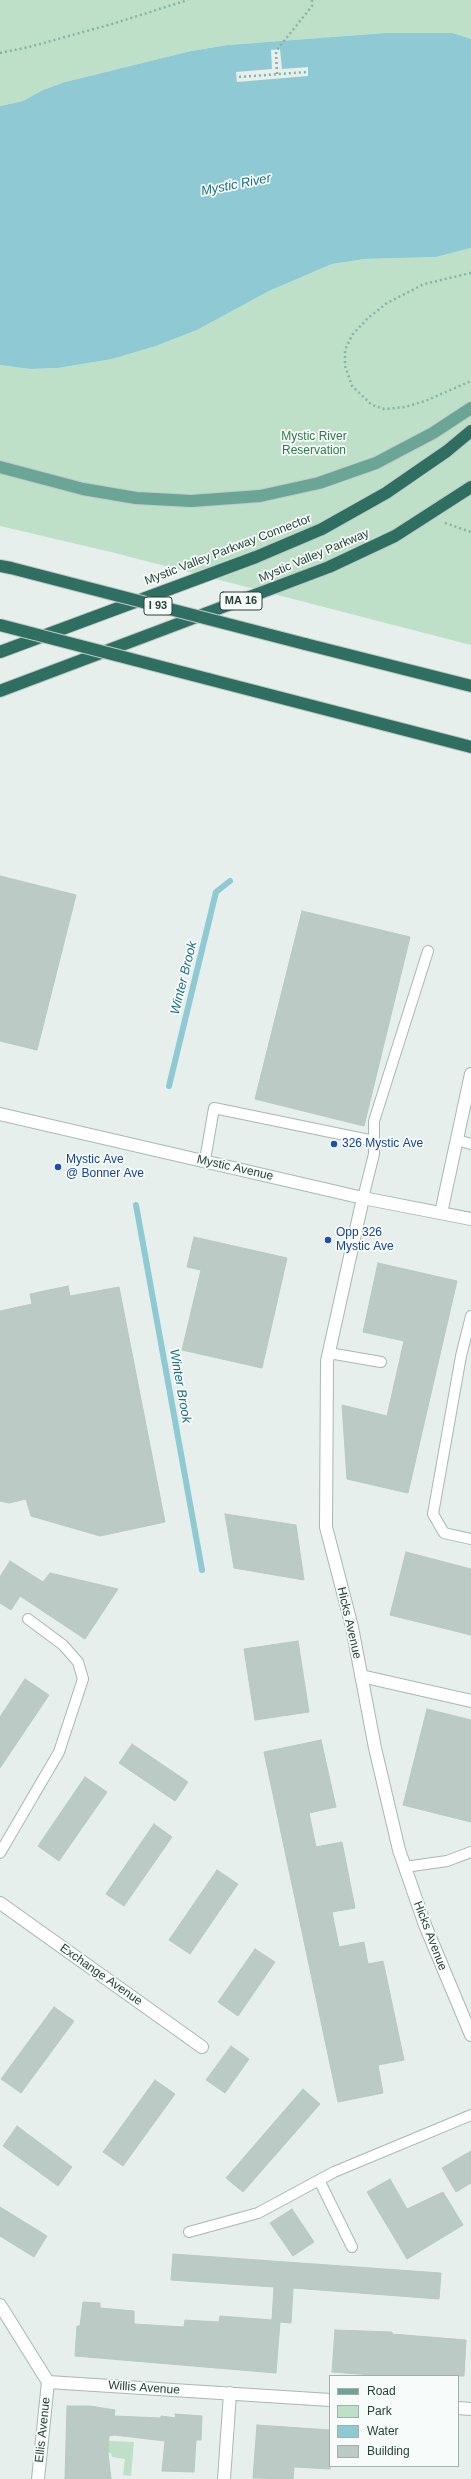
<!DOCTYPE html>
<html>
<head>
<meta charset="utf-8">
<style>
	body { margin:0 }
	#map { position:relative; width:471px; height:2479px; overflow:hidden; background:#e6efeb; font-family:Arial,sans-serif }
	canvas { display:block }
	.legend { position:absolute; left:329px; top:2375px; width:130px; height:92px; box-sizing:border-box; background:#f7fbf9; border:1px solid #a3b1ad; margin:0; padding:5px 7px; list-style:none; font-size:12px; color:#24423a }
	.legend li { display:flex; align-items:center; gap:8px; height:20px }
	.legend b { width:20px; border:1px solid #a3b1ad }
</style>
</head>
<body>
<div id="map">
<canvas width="471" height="2479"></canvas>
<ul class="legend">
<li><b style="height:5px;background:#6aa596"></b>Road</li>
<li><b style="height:11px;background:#bfe0c8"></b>Park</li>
<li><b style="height:11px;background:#8ec9d4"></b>Water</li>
<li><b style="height:11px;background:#bbcac4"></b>Building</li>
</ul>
</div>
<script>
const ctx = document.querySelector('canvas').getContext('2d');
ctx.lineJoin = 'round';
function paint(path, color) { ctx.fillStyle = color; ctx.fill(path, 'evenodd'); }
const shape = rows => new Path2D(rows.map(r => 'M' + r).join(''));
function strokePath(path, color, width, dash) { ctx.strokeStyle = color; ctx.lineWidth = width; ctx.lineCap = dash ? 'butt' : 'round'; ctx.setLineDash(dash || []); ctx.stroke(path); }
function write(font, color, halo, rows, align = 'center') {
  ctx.font = font + ' Arial,sans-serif'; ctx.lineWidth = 3.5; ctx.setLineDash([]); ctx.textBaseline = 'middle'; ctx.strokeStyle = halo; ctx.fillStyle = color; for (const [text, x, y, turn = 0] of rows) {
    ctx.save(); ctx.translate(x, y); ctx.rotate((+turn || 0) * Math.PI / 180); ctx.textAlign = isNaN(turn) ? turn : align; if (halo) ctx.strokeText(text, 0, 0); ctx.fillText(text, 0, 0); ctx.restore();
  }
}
paint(shape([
	[0,0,471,0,471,39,453,33,385,33,228,45,191,51,65,82,43,90,23,101,0,106],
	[471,248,471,645,111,552,0,526,0,365,30,369,58,368,112,359,156,346,197,330,269,291,332,264,365,259,436,257],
	[109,2441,134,2442,131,2476,123,2475,125,2459,112,2457,111,2453,108,2453]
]), '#bfe0c8');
paint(shape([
	[385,33,453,33,471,39,471,248,436,257,365,259,332,264,269,291,197,330,156,346,112,359,58,368,30,369,0,365,0,106,23,101,43,90,65,82,191,51,228,45]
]), '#8ec9d4');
paint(shape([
	[280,49,282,69,308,67,308,76,237,82,236,72,272,69,271,50]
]), '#e6efeb');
strokePath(shape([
	[169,1086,216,892,230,881],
	[136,1205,202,1570]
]), '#8ec9d4', 6);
const building = shape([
	[0,876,76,895,37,1050,0,1041,0,876],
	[302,911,410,937,364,1126,255,1099,302,911],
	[194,1237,287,1258,262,1368,182,1350,201,1270,187,1267,194,1237],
	[378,1263,457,1281,408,1493,347,1479,342,1405,387,1416,404,1341,363,1332,378,1263],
	[68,1286,70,1296,119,1287,165,1522,100,1536,31,1516,26,1499,9,1503,0,1501,0,1311,32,1304,30,1294,68,1286],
	[225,1514,296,1525,304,1580,234,1568,225,1514],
	[406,1552,471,1569,471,1635,390,1615,406,1552],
	[10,1561,43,1582,50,1573,118,1589,85,1639,20,1596,11,1610,0,1603,0,1577,10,1561],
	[298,1641,309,1712,255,1720,244,1649,298,1641],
	[25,1679,49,1695,0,1768,0,1717,25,1679],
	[427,1709,471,1720,471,1822,403,1805,427,1709],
	[321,1740,336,1807,309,1813,316,1847,342,1842,355,1908,332,1912,339,1947,364,1942,368,1964,383,1961,404,2060,378,2065,383,2093,338,2102,264,1752,321,1740],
	[132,1744,188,1782,175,1801,119,1763,132,1744],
	[85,1777,107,1792,59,1861,38,1846,85,1777],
	[154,1824,172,1837,124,1906,106,1894,154,1824],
	[217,1870,238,1884,190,1954,169,1940,217,1870],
	[255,1949,275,1962,238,2016,218,2002,255,1949],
	[54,2007,74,2021,21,2093,1,2079,54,2007],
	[231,2046,249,2059,225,2093,206,2080,231,2046],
	[155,2080,175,2094,123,2166,103,2152,155,2080],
	[303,2089,320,2104,243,2192,226,2178,303,2089],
	[17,2126,72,2167,58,2186,3,2146,17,2126],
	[471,2151,471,2183,456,2192,442,2168,471,2151],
	[390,2179,407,2209,443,2192,463,2225,407,2259,367,2192,390,2179],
	[0,2207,47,2236,34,2257,0,2236,0,2207],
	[292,2209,314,2242,293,2256,270,2223,292,2209],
	[173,2254,441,2273,439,2299,293,2288,291,2323,280,2322,276,2373,75,2356,77,2326,80,2326,83,2302,100,2303,100,2308,134,2311,134,2324,184,2327,185,2320,219,2322,220,2316,272,2320,274,2287,171,2280,173,2254],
	[335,2330,392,2332,392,2334,466,2340,464,2376,386,2376,332,2372,335,2330],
	[67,2406,90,2406,115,2410,114,2416,161,2418,161,2416,176,2418,175,2414,202,2416,201,2440,196,2440,194,2472,162,2471,165,2441,114,2435,109,2436,108,2453,111,2479,65,2479,67,2406],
	[257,2425,330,2430,330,2469,294,2467,293,2479,253,2478,257,2425]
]);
paint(building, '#bbcac4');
strokePath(building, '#b8c9c2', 1);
const lane = shape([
	[457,1140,471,1144],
	[205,1160,214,1108,374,1141],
	[363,1198,374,1154,374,1121,428,951],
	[471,1316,461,1356,433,1514,444,1533,471,1539],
	[329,1353,381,1362],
	[0,1853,59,1752,83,1679,78,1662,63,1645,28,1619],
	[405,1867,447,1861,471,1852],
	[319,2180,352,2247],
	[189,2232,258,2213,334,2172,471,2115]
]);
const street = shape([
	[363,1198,327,1361,326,1527,352,1627,375,1748,399,1850,425,1925,471,2035],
	[441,1213,471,1074],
	[361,1676,471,1701],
	[0,1903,202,2047],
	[48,2382,330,2400],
	[458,2408,471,2409],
	[224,2479,230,2393]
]);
const secondary = shape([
	[0,1114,363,1198,471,1219],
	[0,2305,48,2382,38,2479]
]);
const primary = shape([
	[0,467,83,489,136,498,191,501,260,496,319,483,376,463,433,433,471,408]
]);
const highway = shape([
	[0,566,11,568],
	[305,644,471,686],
	[0,652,256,557,322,529,386,493,447,451,471,431],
	[208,679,471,747],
	[0,691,329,567,395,536,471,487]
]);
strokePath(lane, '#a8b8b2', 12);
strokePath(street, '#a8b8b2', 14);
strokePath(secondary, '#a4bbb3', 14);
strokePath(primary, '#c2cac8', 14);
strokePath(highway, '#c2cac8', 14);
strokePath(shape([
	[0,53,29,47,112,24,188,0],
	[277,74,276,51,312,6,312,0],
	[239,77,307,72],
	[471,273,424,284,387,303,368,318,352,335,345,350,345,366,352,386,372,405,384,409,405,407,425,401,471,381],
	[445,523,471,532]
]), '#86b3a5', 2.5, [2, 3]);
strokePath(lane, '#fff', 10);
strokePath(street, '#fff', 12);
strokePath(secondary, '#fff', 12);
strokePath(primary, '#6aa596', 12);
strokePath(highway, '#2f6f62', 12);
const highwayBridge = shape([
	[11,568,305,644],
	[0,625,208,679]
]);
strokePath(highwayBridge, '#c2cac8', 14, []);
strokePath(highwayBridge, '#2f6f62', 12);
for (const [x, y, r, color] of [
	[334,1144,4,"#1a4fb4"],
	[58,1167,4,"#1a4fb4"],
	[328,1240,4,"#1a4fb4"]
]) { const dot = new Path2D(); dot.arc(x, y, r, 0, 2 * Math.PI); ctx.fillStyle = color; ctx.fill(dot); strokePath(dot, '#f7fbf9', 1.5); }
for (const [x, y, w] of [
	[241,601,42],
	[158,606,28]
]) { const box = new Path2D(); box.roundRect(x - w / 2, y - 9, w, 18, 3); ctx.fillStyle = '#f7fbf9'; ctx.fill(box); strokePath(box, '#24423a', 1); }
write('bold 11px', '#24423a', null, [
	["MA 16",241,601],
	["I 93",158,606]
]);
write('12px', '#2d7a4b', '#f7fbf9', [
	["Mystic River",314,437],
	["Reservation",314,451]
]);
write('12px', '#24423a', '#f7fbf9', [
	["Mystic Valley Parkway Connector",228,550,-21],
	["Mystic Valley Parkway",314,556,-23],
	["Mystic Avenue",235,1168,13],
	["Hicks Avenue",349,1623,77],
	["Hicks Avenue",430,1936,69],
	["Exchange Avenue",101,1975,35],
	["Willis Avenue",144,2388,4],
	["Ellis Avenue",43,2430,-84]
]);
write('12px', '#164399', '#f7fbf9', [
	["326 Mystic Ave",342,1144],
	["Mystic Ave",66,1160],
	["@ Bonner Ave",66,1174],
	["Opp 326",336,1233],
	["Mystic Ave",336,1247]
], 'left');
write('italic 13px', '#1c6f80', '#f7fbf9', [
	["Mystic River",236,185,-11],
	["Winter Brook",184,978,-76],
	["Winter Brook",180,1386,80]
]);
</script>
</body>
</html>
